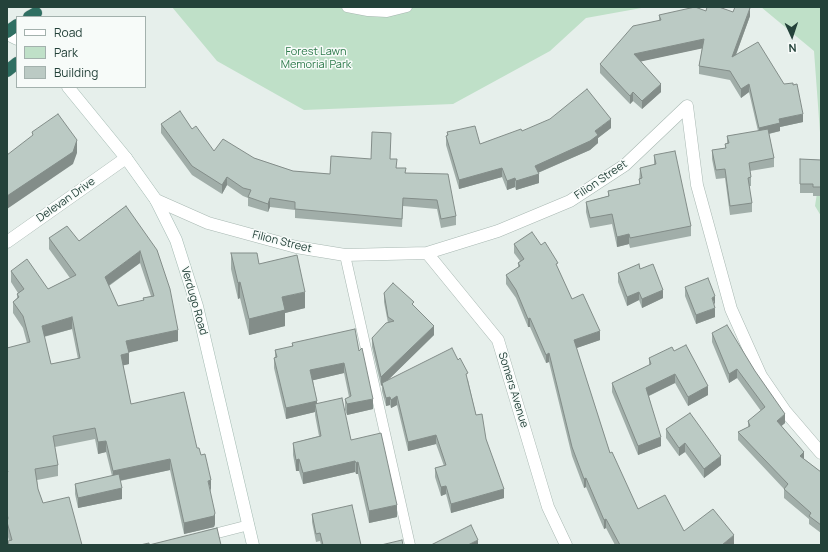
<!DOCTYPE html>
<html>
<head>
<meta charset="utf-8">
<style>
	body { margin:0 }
	#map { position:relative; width:828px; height:552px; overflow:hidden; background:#e6efeb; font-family:Manrope,sans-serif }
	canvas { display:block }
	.frame { position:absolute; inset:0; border:8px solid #24423a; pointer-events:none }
	.legend { position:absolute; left:16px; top:16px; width:130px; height:72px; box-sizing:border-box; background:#f7fbf9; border:1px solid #a3b1ad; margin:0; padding:5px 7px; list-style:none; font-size:12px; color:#24423a }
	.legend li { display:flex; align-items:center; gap:8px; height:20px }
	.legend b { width:20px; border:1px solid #a3b1ad }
	.north { position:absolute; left:772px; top:16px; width:40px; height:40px; -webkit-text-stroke:3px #f7fbf9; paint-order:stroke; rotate:177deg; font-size:11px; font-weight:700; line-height:16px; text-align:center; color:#24423a }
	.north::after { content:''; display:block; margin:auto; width:14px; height:18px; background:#24423a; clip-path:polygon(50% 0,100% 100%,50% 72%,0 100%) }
</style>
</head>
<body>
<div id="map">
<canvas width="828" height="552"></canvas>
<div class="frame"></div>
<ul class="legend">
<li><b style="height:5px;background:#fff"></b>Road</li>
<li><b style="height:11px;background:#bfe0c8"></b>Park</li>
<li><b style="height:11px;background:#bbcac4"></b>Building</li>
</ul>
<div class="north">N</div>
</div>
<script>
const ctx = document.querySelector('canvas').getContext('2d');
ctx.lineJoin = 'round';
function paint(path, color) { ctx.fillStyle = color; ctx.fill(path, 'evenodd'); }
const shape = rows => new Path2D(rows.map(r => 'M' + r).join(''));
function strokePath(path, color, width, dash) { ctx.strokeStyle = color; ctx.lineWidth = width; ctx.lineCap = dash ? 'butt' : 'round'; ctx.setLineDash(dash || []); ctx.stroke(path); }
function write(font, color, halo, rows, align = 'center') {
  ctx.font = font + ' Manrope,sans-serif'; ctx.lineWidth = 3; ctx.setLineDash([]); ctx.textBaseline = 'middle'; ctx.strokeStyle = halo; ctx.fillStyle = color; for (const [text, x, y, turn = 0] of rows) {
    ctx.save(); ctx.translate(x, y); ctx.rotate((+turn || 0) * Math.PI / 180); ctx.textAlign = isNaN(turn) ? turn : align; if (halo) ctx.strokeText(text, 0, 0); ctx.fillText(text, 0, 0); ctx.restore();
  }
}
paint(shape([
	[172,7,647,7,586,18,550,51,453,104,304,110,217,61],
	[761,7,821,7,821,146,814,51],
	[821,167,821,216,815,206]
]), '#bfe0c8');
const service = shape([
	[347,7,368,11,387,12,407,7],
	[345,255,410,545],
	[206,536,249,525]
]);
const minor = shape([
	[156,200,208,223,296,247,345,255,427,253,498,231,570,201,625,165,687,106,697,185,731,309,761,376,785,411,821,453],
	[7,242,126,158],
	[427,253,498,340,548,507,566,545]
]);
const secondary = shape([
	[7,34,17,39],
	[68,87,126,158,156,200,176,240,197,306,253,545]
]);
const motorway = shape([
	[29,17,36,13],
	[7,32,17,25],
	[7,71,17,63]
]);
strokePath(service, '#a8b8b2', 11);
strokePath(minor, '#a8b8b2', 13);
strokePath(secondary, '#a4bbb3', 13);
strokePath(motorway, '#c2cac8', 13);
strokePath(service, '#fff', 10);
strokePath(minor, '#fff', 12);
strokePath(secondary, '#fff', 12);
strokePath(motorway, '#2f6f62', 12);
paint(shape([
	[706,11,733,12,750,16,736,55,803,122,780,127,780,131,769,134,774,158,774,167,750,171,751,177,751,186,749,186,752,203,752,212,730,215,725,178,716,179,712,159,712,150,725,148,725,144,727,143,727,136,758,131,749,92,741,98,730,80,699,74,699,66,702,48,641,61,661,92,642,109,633,101,630,104,600,73,600,64,659,21,659,15],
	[161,124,192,129,214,151,254,158,293,171,330,174,371,159,397,168,406,173,456,216,456,225,441,228,437,209,403,206,402,227,295,218,295,210,270,207,268,212,248,206,248,198,243,196,227,185,222,194,192,175,161,133],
	[611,128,598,138,598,143,590,150,538,173,539,183,516,190,515,187,507,190,502,177,459,189,446,145,446,136,447,136,447,132,480,144,522,131],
	[654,155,691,226,691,236,630,248,629,244,617,247,612,224,590,228,586,212,586,202,608,196,608,191,639,184,640,168,654,165],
	[800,159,821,160,821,196,813,196,813,193,800,193],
	[126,206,178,341,128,352,129,364,123,365,131,404,197,448,210,492,215,524,214,527,184,534,170,470,120,481,122,499,78,508,75,494,75,484,112,476,106,452,98,454,95,439,55,447,58,465,58,476,37,480,38,489,43,503,82,545,8,545,8,541,9,541,7,533,7,348,27,343,23,328,13,313,13,302,17,298,17,294,18,293,11,282,11,271,48,289,70,278,49,249,49,238,79,241],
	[140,263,151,296,143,298,143,301,118,306,109,286],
	[72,329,78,359,51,364,44,337],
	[514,244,541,245,558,269,572,299,600,340,576,348,610,453,638,509,684,531,734,544,733,545,615,545,606,528,604,529,586,487,584,488,572,456,549,362,546,363,530,327,528,327,516,298,506,284,506,275,518,268,518,263,520,261,514,253],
	[231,253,259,264,305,308,285,313,285,326,249,335,240,298,238,299,231,269],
	[640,269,663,298,642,308,639,300,627,306,618,282,618,273],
	[685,287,715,317,696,324,685,296],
	[384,293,414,306,434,335,388,380,468,380,476,415,486,439,504,498,451,513,446,494,441,496,435,477,435,468,444,466,436,444,408,451,397,405,391,408,390,405,386,406,382,391,382,385,381,386,372,347,372,338,388,323,384,302],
	[712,333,785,423,781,426,804,459,821,472,821,533,809,524,809,519,784,498,784,489,738,440,738,432,748,427,748,421,761,411,737,378,729,383,712,342],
	[292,343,359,351,373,409,347,415,345,410,345,399,349,397,344,373,313,380,317,403,351,440,397,517,369,523,358,474,356,474,355,472,303,484,299,471,296,471,293,455,293,443,319,436,315,415,315,412,286,419,274,368,274,358,275,357,275,350,292,347],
	[674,351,708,395,688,406,675,383,649,396,661,446,638,455,612,392,612,383,649,365,649,358],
	[666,429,721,465,704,478,685,452,679,456,666,438],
	[312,514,361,545,321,545,320,541,316,542,312,522]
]), '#a1aea9');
paint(shape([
	[750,8,750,16,732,65,732,57],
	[704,39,704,48,634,63,634,54],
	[661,84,661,92,642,109,642,101],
	[749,84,749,92,741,98,741,89],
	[633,92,633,101,630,104,630,96],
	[803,114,803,122,780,127,780,131,759,136,759,128,779,119],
	[611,119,611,128,598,138,598,143,590,150,535,174,535,166,595,131],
	[77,140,77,153,73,164,7,209,7,196],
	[502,168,502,177,459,189,459,180],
	[539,174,539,183,516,190,516,181],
	[227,177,227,185,222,194,222,185],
	[515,178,515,187,507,190,507,181],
	[270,198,270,207,268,212,268,204],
	[629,234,629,244,617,247,617,237],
	[140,251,140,263,105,288,105,277],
	[240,282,240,298,238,299,238,283],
	[663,290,663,298,642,308,642,299],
	[305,292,305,308,285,313,285,326,249,335,249,319,282,297],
	[639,292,639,300,627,306,627,297],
	[715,296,715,305,712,298],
	[715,308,715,317,696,324,696,315],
	[72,317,72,329,42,337,42,326],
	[530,318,530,327,528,327,528,319],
	[434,326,434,335,383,385,382,383,382,385,381,386,381,377],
	[178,330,178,341,126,353,126,341],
	[600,331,600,340,574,349,574,340],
	[129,353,129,364,121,366,121,355],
	[549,353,549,362,546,363,546,355],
	[344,363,344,373,310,381,310,370],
	[737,369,737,378,729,383,729,374],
	[675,374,675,383,646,397,646,388],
	[708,386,708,395,688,406,688,397],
	[397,396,397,405,391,408,391,400],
	[390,397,390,405,386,406,386,398],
	[373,399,373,409,347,415,347,404],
	[317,401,317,412,315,404,315,412,286,419,286,408],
	[785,414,785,423,777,430,777,421],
	[436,435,436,444,408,451,408,442],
	[661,437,661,446,638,455,638,446],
	[106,441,106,452,98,454,98,442],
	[685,443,685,452,679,456,679,448],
	[804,452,804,461,800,456],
	[721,456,721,465,704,478,704,469],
	[170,459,170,470,113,482,113,471],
	[299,459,299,471,296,471,296,460],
	[355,461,355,472,303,484,303,473],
	[358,462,358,474,356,474,356,463],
	[586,478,586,487,584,488,584,479],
	[211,480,211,492,208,481],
	[446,486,446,494,441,496,441,487],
	[122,488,122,499,78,508,78,498],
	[504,489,504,498,451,513,451,504],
	[397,505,397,517,369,523,369,511],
	[215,513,215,524,214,527,184,534,184,523],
	[606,519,606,528,604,529,604,520],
	[734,535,734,544,733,545,722,545],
	[478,540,478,545,468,545]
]), '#838d89');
const building = shape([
	[695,7,706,11,707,7,719,7,733,12,735,7,747,7,750,8,732,57,758,42,784,84,793,83,793,85,797,84,803,114,779,119,780,123,759,128,749,84,741,89,730,71,699,66,704,39,634,54,661,84,642,101,633,92,630,96,600,64,633,26,661,20,659,15,695,7],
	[587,89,611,119,595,131,598,135,590,141,535,166,539,174,516,181,515,178,507,181,502,168,459,180,446,136,448,135,447,132,475,126,480,144,521,129,522,131,550,119,587,89],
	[180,111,192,129,196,126,214,151,223,139,254,158,293,171,330,174,331,156,371,159,372,132,391,133,390,159,397,159,396,168,406,168,405,173,448,174,456,216,441,219,437,200,403,198,402,219,295,209,295,202,270,198,268,204,248,197,251,190,243,188,227,177,222,185,192,166,161,124,180,111],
	[58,114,77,140,73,152,7,196,7,155,33,135,32,132,58,114],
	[768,129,774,158,749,163,751,177,748,178,752,203,730,206,725,169,716,170,712,150,726,148,725,144,729,143,727,136,768,129],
	[675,151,691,226,630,238,629,234,617,237,612,214,590,218,586,202,609,196,608,191,640,184,639,179,642,178,640,168,656,164,654,155,675,151],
	[800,159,821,160,821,187,813,187,813,184,800,184,800,159],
	[126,206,157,250,170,289,178,330,126,341,129,353,121,355,131,404,184,392,197,448,199,448,201,455,205,454,211,480,208,481,215,513,214,516,184,523,170,459,113,471,106,441,98,442,95,428,53,436,58,465,35,469,38,489,43,503,69,497,82,545,9,545,8,541,12,540,7,522,8,518,7,514,7,472,8,472,7,469,7,348,30,342,23,316,13,302,19,297,17,294,24,289,11,271,27,259,48,289,76,275,49,238,67,226,79,241,126,206],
	[140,251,154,296,143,298,144,300,118,306,105,277,140,251],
	[72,317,80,358,51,364,42,326,72,317],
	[532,232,541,245,545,242,558,263,556,264,572,299,583,294,600,331,574,340,610,453,612,452,638,509,665,495,684,531,713,509,734,535,722,545,620,545,606,519,604,520,586,478,584,479,572,447,549,353,546,355,530,318,528,319,516,290,506,275,520,266,518,263,524,259,514,244,532,232],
	[231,253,257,253,259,264,297,255,305,292,282,297,285,310,249,319,240,282,238,283,231,253],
	[639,264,640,269,653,264,663,290,642,299,639,292,627,297,618,273,639,264],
	[708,278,715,296,712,298,715,308,696,315,685,287,708,278],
	[393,283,414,302,412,304,434,326,381,377,372,338,386,323,394,321,388,317,384,293,393,283],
	[727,325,755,371,785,414,777,421,804,452,800,456,821,472,821,525,809,516,811,513,784,489,788,484,738,432,750,426,748,421,765,407,737,369,729,374,712,333,727,325],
	[355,329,359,351,362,348,373,399,347,404,345,399,351,396,344,363,310,370,317,401,286,408,274,358,277,357,275,350,293,346,292,343,355,329],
	[686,345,708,386,688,397,675,374,646,388,661,437,638,446,612,383,651,364,649,358,672,347,674,351,686,345],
	[452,348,458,360,460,358,468,373,466,374,476,415,482,414,486,439,504,489,451,504,446,486,441,487,435,468,446,465,436,435,408,442,397,396,391,400,390,397,386,398,382,383,452,348],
	[342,398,351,440,381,433,397,505,369,511,358,462,356,463,355,461,303,473,299,459,296,460,293,443,321,436,315,404,342,398],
	[690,413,721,456,704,469,685,443,679,448,666,429,690,413],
	[119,474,122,488,78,498,75,484,119,474],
	[352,505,361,545,323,545,320,533,316,534,312,514,352,505],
	[471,525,478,540,468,545,431,545,471,525],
	[217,528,221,545,140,545,149,543,149,545,217,528],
	[402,540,403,545,381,545,402,540]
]);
paint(building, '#bbcac4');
strokePath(building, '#838d89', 1);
write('11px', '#2d7a4b', '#f7fbf9', [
	["Forest Lawn",316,52],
	["Memorial Park",316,65]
]);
write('11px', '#24423a', '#f7fbf9', [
	["Filion Street",601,180,-34],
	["Delevan Drive",66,200,-35],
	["Filion Street",282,242,14],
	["Verdugo Road",194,301,74],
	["Somers Avenue",513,390,73]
]);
</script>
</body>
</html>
